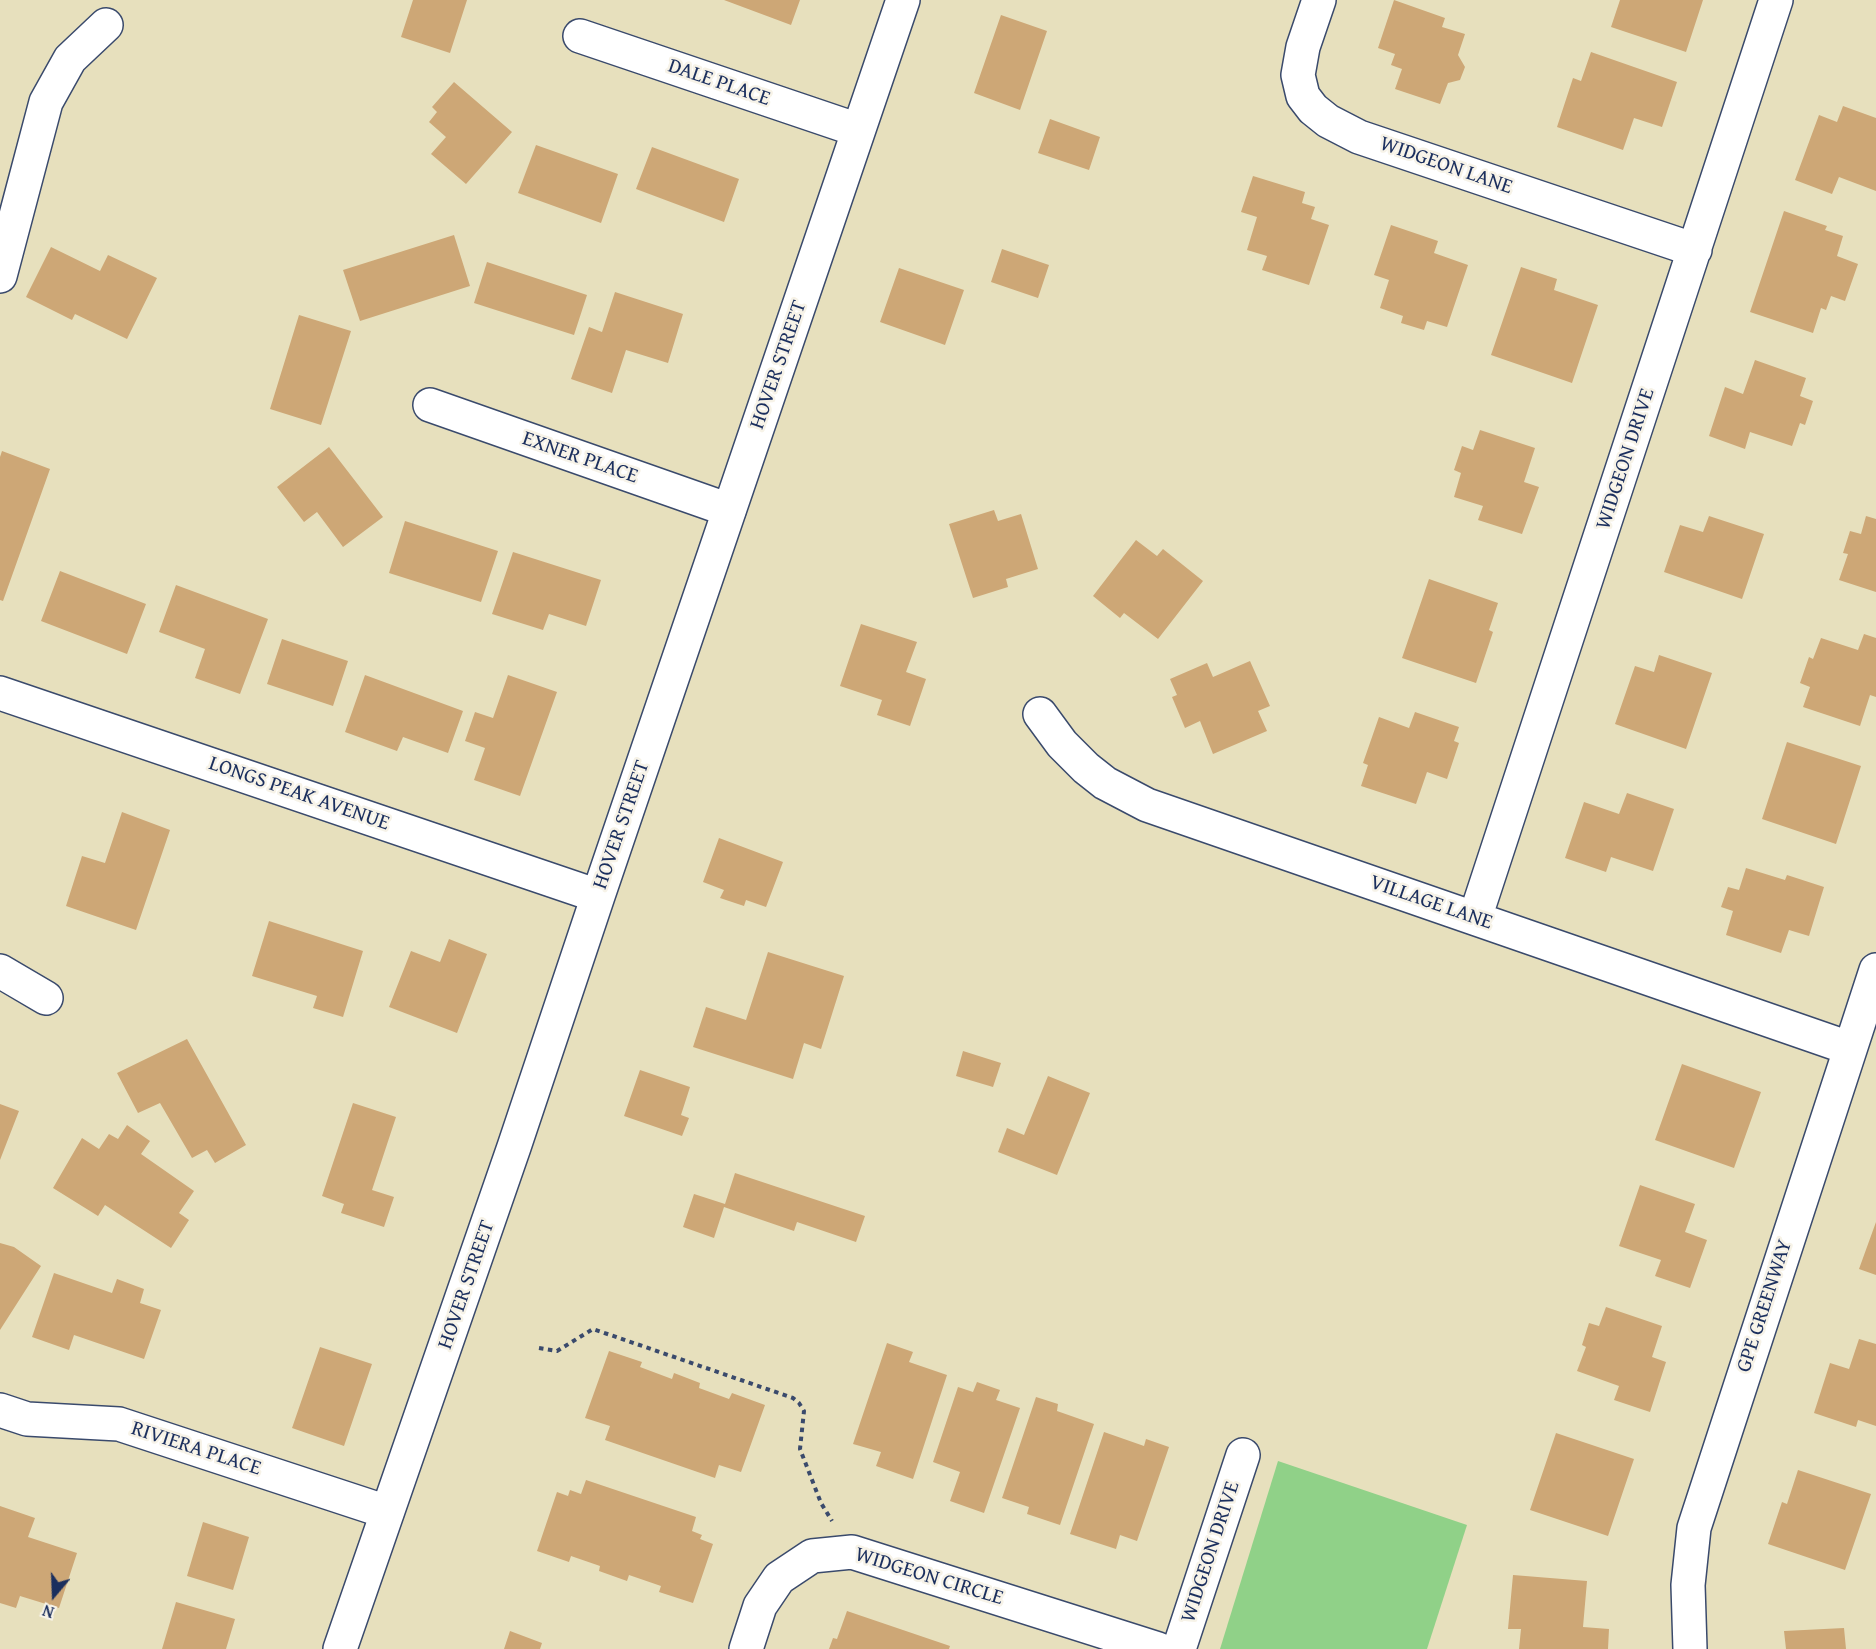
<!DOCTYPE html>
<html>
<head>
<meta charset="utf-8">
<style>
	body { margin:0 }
	#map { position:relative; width:1876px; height:1649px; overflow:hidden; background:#e7e0bd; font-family:"Gentium Book Plus",serif }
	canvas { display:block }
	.north { position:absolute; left:24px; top:1565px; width:60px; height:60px; -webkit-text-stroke:4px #f7f3e8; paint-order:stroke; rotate:199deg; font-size:16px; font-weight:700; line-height:24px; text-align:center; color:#1b2f5e }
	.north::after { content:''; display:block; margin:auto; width:21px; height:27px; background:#1b2f5e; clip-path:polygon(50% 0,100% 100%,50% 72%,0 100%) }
</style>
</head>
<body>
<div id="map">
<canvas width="1876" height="1649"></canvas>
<div class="north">N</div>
</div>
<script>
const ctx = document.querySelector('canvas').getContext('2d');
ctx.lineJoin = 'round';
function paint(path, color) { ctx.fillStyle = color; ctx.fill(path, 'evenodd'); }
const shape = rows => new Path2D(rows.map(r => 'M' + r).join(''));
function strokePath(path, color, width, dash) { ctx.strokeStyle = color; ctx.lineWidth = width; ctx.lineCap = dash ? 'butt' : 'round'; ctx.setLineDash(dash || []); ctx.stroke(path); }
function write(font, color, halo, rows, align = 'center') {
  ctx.font = font + ' "Gentium Book Plus",serif'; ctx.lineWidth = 5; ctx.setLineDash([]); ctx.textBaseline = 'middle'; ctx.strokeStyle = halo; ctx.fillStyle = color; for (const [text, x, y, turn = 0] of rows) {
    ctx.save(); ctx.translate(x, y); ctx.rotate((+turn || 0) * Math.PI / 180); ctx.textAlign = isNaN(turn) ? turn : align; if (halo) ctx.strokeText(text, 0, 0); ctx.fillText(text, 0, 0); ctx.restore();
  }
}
paint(shape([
	[1278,1461,1467,1525,1427,1649,1220,1649]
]), '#90d188');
paint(shape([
	[413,0,467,0,450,53,401,37],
	[724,0,800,0,791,25],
	[1394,0,1445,18,1442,27,1465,34,1458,55,1465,67,1460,80,1448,83,1440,104,1395,89,1402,69,1391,65,1395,54,1378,48],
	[1620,0,1703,0,1686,52,1611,27],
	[1001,15,1047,31,1020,110,974,93],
	[1591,52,1677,82,1662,127,1634,118,1623,150,1557,127,1573,78,1581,81],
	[454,82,512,132,466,184,431,154,446,137,429,122,437,112,432,107],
	[1843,106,1876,118,1876,191,1839,177,1832,194,1795,180,1819,115,1837,122],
	[1050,119,1100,137,1089,170,1038,153],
	[536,145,618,174,601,223,518,193],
	[652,147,739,179,724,222,636,189],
	[1253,176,1305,192,1302,203,1315,207,1311,219,1329,225,1309,285,1262,270,1267,256,1247,250,1257,217,1241,212],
	[1784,211,1827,226,1825,230,1843,236,1837,256,1858,264,1845,301,1831,296,1826,310,1821,308,1813,333,1750,312],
	[1391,225,1438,241,1434,253,1468,265,1447,327,1427,321,1424,330,1401,323,1403,316,1380,308,1389,280,1374,275],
	[454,235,470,286,360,321,343,270],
	[51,247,100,271,108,255,157,278,127,339,75,314,72,320,26,297],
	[1002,249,1049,265,1038,298,991,282],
	[487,262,587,295,574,335,474,303],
	[1521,267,1557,279,1554,290,1598,305,1572,383,1491,355],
	[899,268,964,290,945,345,880,322],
	[615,292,683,314,668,363,626,350,612,393,571,379,589,327,602,332],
	[299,315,351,331,321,425,270,409],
	[1755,360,1806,378,1800,396,1813,401,1805,425,1800,423,1792,446,1750,432,1745,449,1709,436,1725,387,1743,394],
	[1480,430,1535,448,1524,482,1539,487,1522,534,1478,520,1483,506,1454,497,1461,473,1454,470,1462,446,1473,450],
	[329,447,383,517,343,547,317,512,304,522,277,487],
	[2,451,50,469,3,601,0,600,0,457],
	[994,510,998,521,1021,514,1038,569,1006,579,1008,587,973,598,949,524],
	[1709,516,1764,534,1742,599,1664,572,1680,525,1703,532],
	[1866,516,1876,519,1876,592,1839,580,1848,554,1843,553,1850,531,1861,534],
	[405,521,498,551,481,602,389,573],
	[1136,540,1157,556,1163,549,1203,581,1158,639,1124,613,1120,618,1093,596],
	[513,552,601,580,586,626,549,614,543,630,492,614],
	[60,571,146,604,127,654,41,621],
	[1429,579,1498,603,1489,630,1493,632,1476,683,1402,658],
	[176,585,268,619,240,694,195,678,205,649,159,632],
	[861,624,917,642,906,672,926,679,910,726,877,715,882,700,840,686],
	[1864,634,1876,638,1876,697,1870,695,1860,726,1803,707,1810,687,1800,683,1809,657,1813,659,1821,638,1858,650],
	[282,639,348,661,333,706,267,684],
	[1659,655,1712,673,1686,749,1615,724,1635,666,1654,672],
	[1250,661,1270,706,1258,711,1267,731,1213,754,1200,721,1185,728,1172,697,1177,695,1170,679,1207,663,1213,677],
	[365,675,463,711,448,753,403,737,397,751,345,732],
	[508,675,557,692,520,796,474,780,485,748,465,741,475,712,493,718],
	[1415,712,1459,727,1454,741,1459,743,1447,779,1427,772,1416,804,1361,786,1368,765,1363,763,1379,717,1409,728],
	[1787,742,1861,766,1836,844,1762,819],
	[1627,793,1674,809,1653,871,1611,857,1606,872,1565,858,1584,802,1619,814],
	[122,812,170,830,136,930,66,906,82,856,105,863],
	[719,838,783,862,766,907,746,900,744,906,720,898,724,890,703,882],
	[1746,868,1785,880,1787,875,1824,887,1809,936,1789,930,1781,953,1726,935,1733,911,1721,907,1728,887,1739,890],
	[269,921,363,951,343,1017,313,1008,317,996,252,976],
	[449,939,487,954,457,1033,389,1007,411,951,440,962],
	[768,952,844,976,821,1049,804,1043,793,1079,693,1047,706,1007,746,1020],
	[187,1039,246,1145,215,1163,207,1150,192,1158,160,1103,138,1113,117,1073],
	[963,1051,1001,1063,993,1087,956,1076],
	[1682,1064,1761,1092,1734,1168,1655,1140],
	[640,1070,690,1087,681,1115,689,1118,682,1136,624,1116],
	[1048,1076,1090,1093,1057,1175,998,1152,1007,1128,1024,1135],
	[353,1103,396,1117,372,1190,394,1197,384,1227,341,1213,344,1204,322,1196],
	[0,1104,19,1111,0,1160],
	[127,1125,150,1141,141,1154,194,1191,179,1213,189,1220,171,1248,105,1205,98,1216,53,1188,82,1138,99,1149,109,1134,118,1139],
	[735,1173,865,1216,856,1242,797,1222,794,1231,724,1207,714,1238,683,1227,694,1194,725,1204],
	[1640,1185,1695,1204,1685,1232,1707,1240,1690,1288,1655,1276,1661,1260,1619,1246],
	[1876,1222,1876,1275,1859,1269],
	[0,1243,14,1247,41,1266,0,1330],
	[54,1273,112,1293,117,1279,144,1289,140,1303,161,1310,144,1359,74,1335,69,1350,32,1337],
	[1606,1307,1662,1326,1652,1357,1666,1362,1650,1412,1614,1400,1619,1386,1577,1371,1586,1347,1582,1345,1589,1323,1599,1326],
	[1859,1339,1876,1344,1876,1426,1858,1420,1856,1427,1814,1413,1830,1363,1849,1369],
	[887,1343,913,1352,909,1362,947,1375,913,1479,876,1466,881,1452,853,1444],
	[320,1347,372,1364,344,1446,292,1428],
	[609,1351,642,1362,640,1367,672,1379,674,1373,700,1383,699,1388,729,1399,732,1393,765,1405,741,1472,719,1465,715,1478,605,1440,610,1426,585,1418],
	[977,1382,1000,1390,996,1400,1020,1408,984,1513,950,1501,960,1472,933,1462,958,1387,973,1392],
	[1036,1397,1058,1404,1057,1411,1094,1424,1060,1525,1027,1514,1029,1507,1002,1498],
	[1104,1432,1144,1446,1146,1439,1169,1447,1137,1541,1120,1535,1116,1549,1070,1534],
	[1556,1433,1634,1459,1608,1536,1530,1510],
	[1798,1470,1871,1494,1845,1570,1768,1544,1782,1502,1787,1504],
	[586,1480,696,1517,692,1531,702,1535,700,1539,713,1544,693,1603,659,1592,661,1586,629,1575,627,1581,599,1571,600,1566,571,1556,569,1562,537,1551,557,1492,568,1496,570,1490,581,1494],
	[0,1506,35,1518,28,1537,77,1553,59,1608,20,1596,16,1608,0,1603],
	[203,1522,249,1537,233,1590,187,1576],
	[1513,1575,1587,1581,1583,1627,1609,1629,1608,1649,1519,1649,1521,1629,1508,1629],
	[176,1602,235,1619,226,1649,162,1649],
	[847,1611,950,1646,949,1649,829,1649,833,1638,837,1639],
	[1844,1628,1846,1649,1786,1649,1784,1631],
	[510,1631,542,1643,540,1649,504,1649]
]), '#cda776');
const street = shape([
	[1319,0,1303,47,1298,75,1303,96,1313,109,1328,121,1359,137,1695,250],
	[580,36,858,130],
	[0,276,46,102,70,59,106,25],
	[430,405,729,510],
	[1040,714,1062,744,1086,768,1105,783,1147,805,1849,1048],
	[1475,918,1776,0],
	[0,971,46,998],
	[0,1410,27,1419,119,1424,387,1512],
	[746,1649,760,1606,779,1578,812,1556,852,1552,1158,1649],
	[1179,1649,1243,1455],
	[1690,1649,1688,1585,1694,1528,1876,970]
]);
const secondary = shape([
	[0,693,598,896],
	[340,1649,514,1147,598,896,903,0]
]);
strokePath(street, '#3a4a6c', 36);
strokePath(secondary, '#3a4a6c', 36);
strokePath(shape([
	[539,1348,557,1351,593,1329,793,1398,799,1403,804,1411,800,1449,821,1503,832,1521]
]), '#3a4a6c', 4, [4.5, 4.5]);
strokePath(street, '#fff', 33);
strokePath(secondary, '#fff', 33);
write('21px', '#1b2f5e', '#f7f3e8', [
	["DALE PLACE",719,83,19],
	["WIDGEON LANE",1446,166,19],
	["HOVER STREET",779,365,-71],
	["EXNER PLACE",580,458,19],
	["WIDGEON DRIVE",1626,459,-72],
	["LONGS PEAK AVENUE",299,794,19],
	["HOVER STREET",622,825,-71],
	["VILLAGE LANE",1431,903,19],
	["HOVER STREET",467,1285,-71],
	["GPE GREENWAY",1765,1306,-72],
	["RIVIERA PLACE",196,1449,18],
	["WIDGEON DRIVE",1211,1552,-72],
	["WIDGEON CIRCLE",929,1577,17]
]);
</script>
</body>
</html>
